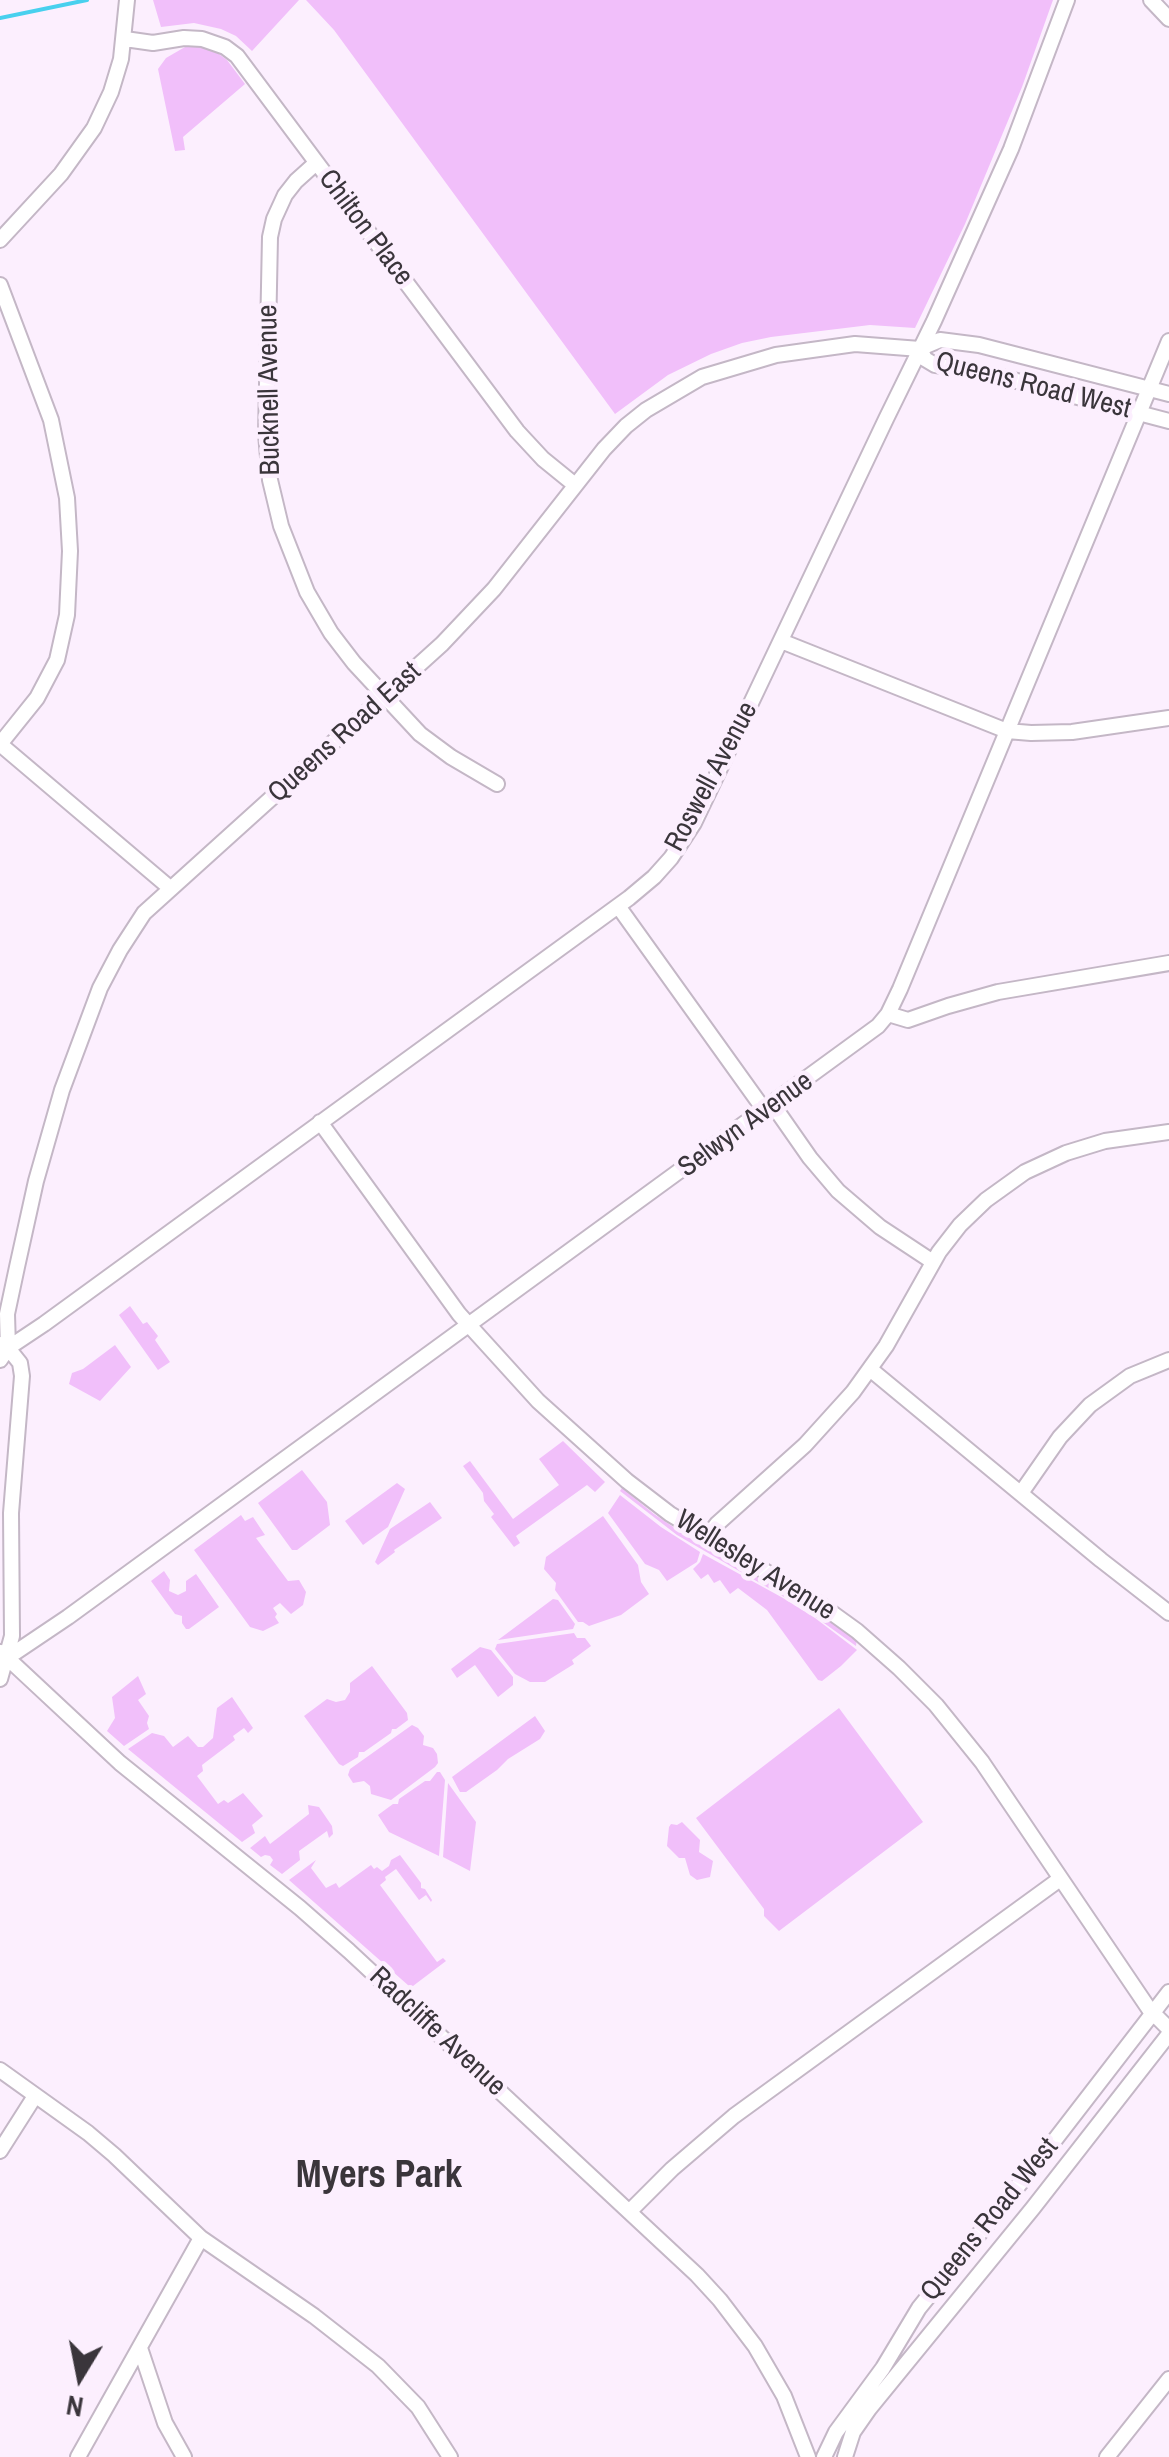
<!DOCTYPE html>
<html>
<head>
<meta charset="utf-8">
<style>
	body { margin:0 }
	#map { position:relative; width:1169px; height:2457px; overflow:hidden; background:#fceffe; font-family:"Archivo Narrow",sans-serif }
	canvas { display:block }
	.north { position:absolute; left:30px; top:2327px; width:100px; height:100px; -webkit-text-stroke:8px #fceffe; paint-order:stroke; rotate:190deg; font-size:28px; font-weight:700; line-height:40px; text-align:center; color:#3a353b }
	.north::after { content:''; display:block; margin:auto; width:35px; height:45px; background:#3a353b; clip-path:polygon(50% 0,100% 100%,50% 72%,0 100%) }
</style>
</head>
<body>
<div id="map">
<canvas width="1169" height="2457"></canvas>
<div class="north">N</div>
</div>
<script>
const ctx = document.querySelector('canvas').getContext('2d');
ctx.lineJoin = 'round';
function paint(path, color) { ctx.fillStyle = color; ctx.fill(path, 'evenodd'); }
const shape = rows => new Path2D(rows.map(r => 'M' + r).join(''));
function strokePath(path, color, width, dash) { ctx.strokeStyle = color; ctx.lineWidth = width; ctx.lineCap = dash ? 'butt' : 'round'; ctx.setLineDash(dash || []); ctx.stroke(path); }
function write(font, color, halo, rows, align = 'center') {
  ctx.font = font + ' "Archivo Narrow",sans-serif'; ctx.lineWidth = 9; ctx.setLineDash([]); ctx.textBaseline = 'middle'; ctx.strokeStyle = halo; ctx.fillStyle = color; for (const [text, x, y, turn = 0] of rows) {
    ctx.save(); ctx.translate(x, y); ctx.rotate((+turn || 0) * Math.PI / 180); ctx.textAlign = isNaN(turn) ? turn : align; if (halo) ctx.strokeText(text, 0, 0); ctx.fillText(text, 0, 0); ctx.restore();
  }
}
paint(shape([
	[153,0,299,0,252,51,236,36,221,29,194,23,161,27],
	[306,0,1053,0,1022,87,965,224,915,328,870,325,771,337,742,343,711,354,668,375,615,414,334,30],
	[198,46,211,48,227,60,245,84,183,137,185,150,175,151,158,69,166,58,185,47],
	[130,1306,143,1324,147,1322,158,1336,155,1340,170,1362,158,1370,119,1315],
	[115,1345,131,1367,100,1401,69,1384,72,1373,83,1369],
	[563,1441,605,1482,595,1492,587,1485,516,1536,520,1543,514,1547,491,1517,494,1514,484,1501,483,1493,463,1466,470,1461,513,1519,559,1485,539,1459],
	[302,1470,327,1502,330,1525,297,1550,292,1550,258,1503],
	[397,1483,405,1489,388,1527,363,1545,345,1521],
	[622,1488,654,1514,697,1543,779,1585,857,1637,856,1646,803,1608,677,1535,620,1491],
	[620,1495,661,1527,700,1552,697,1562,667,1581,659,1570,645,1564,608,1513],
	[430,1502,442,1518,394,1550,395,1552,378,1565,375,1562,390,1529],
	[241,1515,245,1521,253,1517,265,1535,256,1538,288,1581,299,1580,306,1592,303,1605,291,1614,280,1603,273,1608,277,1614,275,1617,279,1623,263,1631,250,1627,194,1550],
	[603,1516,638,1565,641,1582,649,1594,621,1615,589,1626,583,1622,578,1622,555,1590,556,1583,544,1569,546,1557],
	[703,1554,783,1598,815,1618,857,1650,841,1666,822,1681,818,1680,767,1610,738,1588,730,1594,720,1580,714,1583,708,1574,701,1579,693,1569,700,1562],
	[164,1571,170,1580,169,1591,178,1595,186,1591,186,1581,196,1574,219,1607,189,1629,186,1629,182,1623,182,1616,175,1614,151,1581],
	[553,1599,558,1600,575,1624,573,1629,498,1640],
	[574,1633,577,1638,585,1638,591,1646,572,1660,574,1664,545,1682,530,1682,515,1674,495,1649,497,1644],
	[480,1647,491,1650,513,1677,513,1685,498,1697,475,1665,457,1678,451,1669],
	[372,1666,407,1713,408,1720,396,1729,392,1729,391,1733,364,1752,359,1752,358,1757,343,1766,339,1764,304,1716,327,1699,336,1702,345,1700,350,1692,350,1683],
	[138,1676,146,1694,138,1700,149,1716,147,1723,149,1729,124,1746,107,1731,115,1718,112,1697],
	[232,1697,253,1728,248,1733,244,1728,233,1736,235,1740,202,1765,203,1771,197,1776,218,1804,224,1800,228,1803,243,1793,263,1816,252,1825,255,1833,242,1842,128,1749,152,1733,164,1736,173,1747,188,1736,198,1747,203,1747,213,1738,217,1708],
	[839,1708,923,1822,779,1931,764,1916,764,1909,696,1818],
	[535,1716,545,1731,540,1739,508,1759,497,1770,466,1792,460,1792,452,1777],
	[412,1725,418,1728,424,1736,423,1745,433,1748,437,1754,438,1763,435,1767,391,1800,371,1794,370,1786,364,1781,353,1783,348,1775,350,1769],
	[437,1772,440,1772,445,1780,439,1856,389,1832,378,1815,393,1804,398,1804,399,1799,425,1781,430,1781],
	[448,1783,476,1822,470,1871,443,1857],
	[308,1805,319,1807,332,1826,333,1834,329,1838,327,1831,299,1851,300,1860,282,1874,270,1865,273,1860,270,1856,265,1855,261,1857,250,1848,265,1836,270,1844,309,1814],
	[682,1822,700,1840,699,1852,713,1861,710,1877,697,1880,690,1875,685,1858,679,1858,667,1846,669,1827,671,1824,677,1825],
	[400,1855,421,1883,421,1888,425,1889,432,1900,431,1902,426,1895,419,1900,396,1869,385,1877,386,1880,380,1885,437,1962,443,1958,446,1961,413,1986,409,1986,289,1880,316,1860,311,1868,326,1888,336,1883,339,1888,371,1865,374,1869,377,1867,382,1871,389,1866,391,1860]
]), '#f1bffa');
strokePath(shape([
	[0,18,87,0]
]), '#48d0ee', 4);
const minor = shape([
	[1151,0,1169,19],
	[125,39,153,43,184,38,202,39,225,47,237,56,517,431,543,459,575,485],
	[316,163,296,181,285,195,274,219,270,237,266,434,270,480,281,526,307,592,331,633,354,663,420,734,451,757,497,784],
	[0,240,61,174,94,128,111,92,121,59,127,0],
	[0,285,51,420,67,498,70,551,67,615,57,660,37,698,0,744],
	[921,348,940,340,979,345,1169,394],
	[920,349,925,359,935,365,994,375,1169,421],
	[781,641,1007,731,1031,733,1072,732,1169,718],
	[0,744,170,888],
	[618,906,765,1111],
	[888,1014,908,1020,948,1006,998,992,1169,963],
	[773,1105,810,1158,838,1191,880,1227,933,1262],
	[320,1122,459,1314,538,1401,627,1481,670,1514,821,1605,857,1631,899,1668,936,1705,982,1762,1149,2009,1169,2029],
	[8,1348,7,1314,17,1267,36,1181,62,1090,100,988,120,950,144,913,442,644,494,589,604,449,626,426,646,410,702,377,776,355,855,344,920,349],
	[0,1360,8,1348,44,1324,629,898,654,877,671,858,694,823,886,419,934,321,1011,149,1067,0],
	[870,1369,1101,1560,1169,1613],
	[1021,1493,1060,1437,1090,1405,1130,1376,1169,1360],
	[707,1537,717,1524,805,1445,853,1392,886,1346,939,1252,960,1225,986,1200,1025,1172,1066,1153,1105,1141,1169,1132],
	[1,1652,120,1763,300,1908,349,1951,697,2275,720,2300,755,2346,784,2396,808,2457],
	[0,1659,13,1654,68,1617,878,1026,888,1014,900,989,1169,341],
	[0,1679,12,1636,11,1513,22,1376,20,1363,4,1343],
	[0,2070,88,2133,114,2155,201,2238,314,2316,378,2366,418,2407,450,2457],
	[0,2151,35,2096],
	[630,2211,672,2169,734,2116,1060,1879],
	[140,2348,165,2423,184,2457],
	[78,2457,201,2238],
	[824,2457,836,2432,883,2368,919,2308,1044,2154,1169,1992],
	[845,2457,853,2432,869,2409,1033,2208,1169,2034],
	[1107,2457,1169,2379]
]);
strokePath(minor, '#c4b7c6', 18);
strokePath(minor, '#fff', 14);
write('28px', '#3a353b', '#fceffe', [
	["Chilton Place",365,228,53],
	["Queens Road West",1033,386,14],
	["Bucknell Avenue",270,390,-91],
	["Queens Road East",345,733,-42],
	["Roswell Avenue",712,777,-62],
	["Selwyn Avenue",746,1125,-36],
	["Wellesley Avenue",755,1566,32],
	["Radcliffe Avenue",437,2032,43],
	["Queens Road West",990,2220,-51]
]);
write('bold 38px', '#3a353b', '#fceffe', [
	["Myers Park",379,2177]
]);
</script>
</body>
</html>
